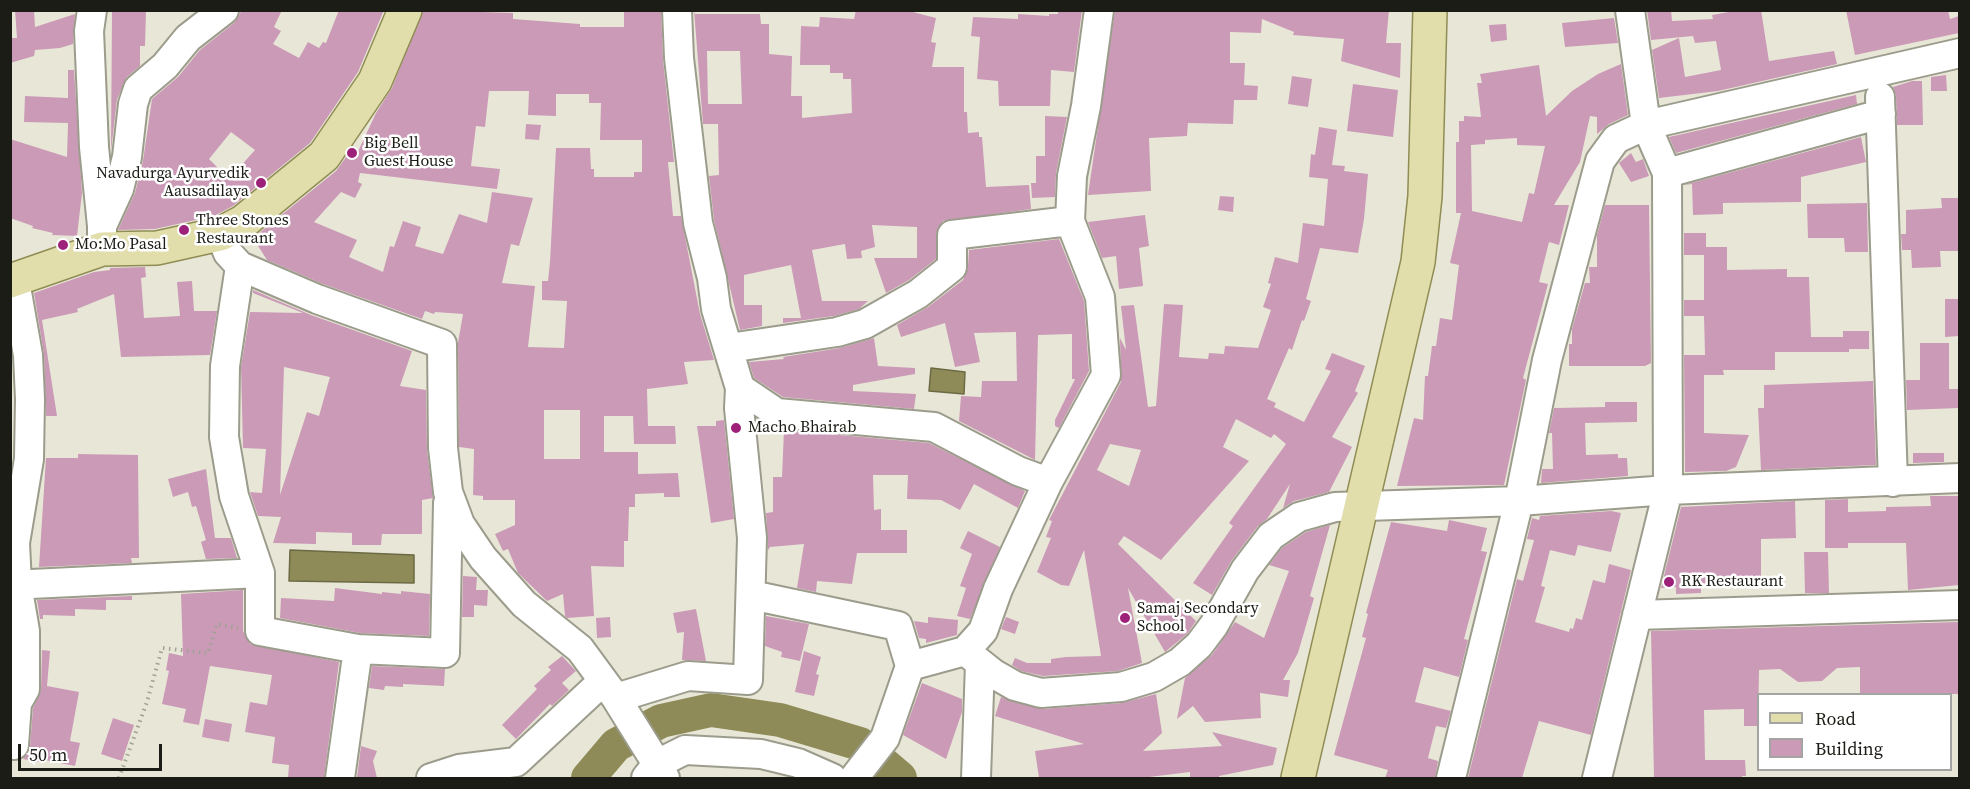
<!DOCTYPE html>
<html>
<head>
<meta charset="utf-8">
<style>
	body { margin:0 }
	#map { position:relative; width:1970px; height:789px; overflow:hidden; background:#e8e7d7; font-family:"Source Serif 4",serif }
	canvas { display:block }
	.frame { position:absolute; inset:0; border:12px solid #1c1c16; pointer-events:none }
	.legend { position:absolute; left:1757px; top:693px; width:195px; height:78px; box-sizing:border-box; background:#fff; border:2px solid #a4a4a2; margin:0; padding:8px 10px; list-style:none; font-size:18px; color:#1c1c16 }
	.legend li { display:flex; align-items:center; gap:12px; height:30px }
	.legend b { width:30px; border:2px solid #a4a4a2 }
	.scale { position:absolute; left:18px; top:744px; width:144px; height:27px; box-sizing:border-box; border:3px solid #1c1c16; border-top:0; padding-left:8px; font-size:18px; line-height:21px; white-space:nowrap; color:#1c1c16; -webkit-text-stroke:4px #fff; paint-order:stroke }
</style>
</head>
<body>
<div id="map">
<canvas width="1970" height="789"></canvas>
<div class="frame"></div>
<ul class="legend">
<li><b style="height:8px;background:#e1deac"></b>Road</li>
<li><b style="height:16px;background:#cb9ab7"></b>Building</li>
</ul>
<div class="scale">50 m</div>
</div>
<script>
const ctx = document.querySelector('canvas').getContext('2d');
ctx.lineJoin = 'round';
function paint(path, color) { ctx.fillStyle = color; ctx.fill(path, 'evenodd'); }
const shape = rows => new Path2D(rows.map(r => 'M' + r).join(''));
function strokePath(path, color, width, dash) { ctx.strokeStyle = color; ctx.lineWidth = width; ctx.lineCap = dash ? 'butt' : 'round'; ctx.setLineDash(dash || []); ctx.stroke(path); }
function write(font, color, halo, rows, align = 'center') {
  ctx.font = font + ' "Source Serif 4",serif'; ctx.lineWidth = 5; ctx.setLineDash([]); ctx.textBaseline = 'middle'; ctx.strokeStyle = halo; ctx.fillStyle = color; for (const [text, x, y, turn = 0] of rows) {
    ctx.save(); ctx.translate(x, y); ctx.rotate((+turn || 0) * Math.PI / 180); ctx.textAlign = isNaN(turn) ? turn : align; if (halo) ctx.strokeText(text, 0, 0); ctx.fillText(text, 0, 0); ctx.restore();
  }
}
const water = shape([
	[931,368,965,372,964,394,929,391,931,368],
	[290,550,414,555,414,583,289,581,290,550]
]);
paint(water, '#8e8b58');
strokePath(water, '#6c6a44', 1.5);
strokePath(shape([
	[588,778,616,745,661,721,711,710,780,720,860,744,900,778]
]), '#8e8b58', 34);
paint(shape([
	[15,10,34,10,35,27,75,14,73,44,60,48,35,50,34,56,10,63,10,38,17,38],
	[112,10,146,10,145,46,140,46,140,66,127,77,117,99,111,151],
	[242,10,282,10,274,27,281,31,273,44,299,58,308,42,319,48,323,42,326,43,339,10,384,10,358,72,310,143,233,206,214,216,155,229,118,230,135,193,143,161,152,99,178,77,200,50,234,23],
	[231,132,255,150,229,179,209,159],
	[423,10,513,13,513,19,580,24,580,27,624,27,624,10,661,10,663,60,674,162,668,162,673,216,681,216,700,314,714,360,684,362,688,384,647,389,648,426,675,426,676,444,634,444,633,416,604,416,604,452,638,452,638,474,678,473,680,497,664,497,664,493,635,494,635,507,629,507,628,541,624,541,624,567,591,566,594,616,567,618,565,616,563,594,547,601,518,573,508,549,503,551,495,534,515,525,515,500,483,500,483,496,473,495,474,449,459,447,458,343,463,314,435,312,434,314,425,311,422,319,323,284,267,260,253,238,336,171,349,153,355,158,376,113,392,88],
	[489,91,529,91,528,115,556,116,556,94,589,94,589,103,601,103,600,140,642,140,642,172,634,172,634,177,594,177,594,169,591,169,590,148,556,148,550,262,548,281,542,281,542,300,567,301,564,348,528,347,535,286,502,283,511,244,519,246,533,198,492,192,487,223,459,214,443,254,415,246,421,227,403,221,394,247,390,246,383,272,349,257,357,240,314,222,341,192,355,198,362,184,358,182,360,173,497,189,500,169,471,166,476,126,485,127],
	[544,410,580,410,580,459,544,459],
	[694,10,695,14,760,14,761,24,769,24,769,54,792,56,791,96,802,96,802,118,852,113,851,79,843,79,843,73,830,73,830,65,800,65,801,26,819,27,820,17,854,19,856,10,905,10,936,18,931,42,936,43,932,67,964,67,964,112,967,112,968,133,979,132,979,137,982,137,986,187,1029,185,1031,209,943,221,936,234,936,259,909,280,886,293,874,258,917,258,917,227,872,225,875,247,861,251,862,258,847,259,845,244,812,250,822,301,868,301,859,309,834,316,783,323,783,318,801,318,791,265,744,275,744,305,762,305,762,326,740,330,714,220,709,176,719,175,718,124,703,124],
	[707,51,740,51,742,104,708,104],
	[1058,10,1082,10,1074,72,1051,70,1050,106,999,106,998,81,977,79,980,37,971,36,973,17,1018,19,1018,14,1049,16,1049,14,1058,14],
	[1115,10,1389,10,1386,43,1401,43,1400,78,1341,61,1344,39,1293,35,1294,32,1262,19,1261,33,1230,32,1230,63,1245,63,1244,85,1258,86,1257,100,1234,100,1233,124,1188,123,1187,136,1149,138,1151,191,1088,195],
	[1647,10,1671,10,1672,21,1713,19,1712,15,1740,10,1761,10,1769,61,1834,51,1837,64,1718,91,1659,98,1652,50,1679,38,1685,77,1721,70,1716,41,1695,43,1693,36,1651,40],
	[1846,10,1948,10,1950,19,1959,16,1959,33,1855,55],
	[1614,18,1618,43,1565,47,1562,23],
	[1506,24,1507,40,1491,42,1489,25],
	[1621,64,1628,115,1609,124,1597,134,1597,117,1590,116,1580,162,1554,205,1569,205,1559,245,1549,242,1539,282,1548,284,1523,378,1526,380,1504,485,1397,486,1414,418,1423,420,1425,376,1428,376,1432,346,1436,346,1440,318,1452,320,1459,265,1450,263,1461,213,1456,213,1456,142,1459,142,1459,121,1464,121,1464,116,1481,117,1477,83,1482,83,1480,74,1539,65,1546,116,1572,91,1598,74],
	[1517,138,1517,145,1545,146,1534,194,1529,193,1522,222,1472,211,1471,145,1485,144,1485,140],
	[68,70,74,70,82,193,77,236,52,235,53,233,32,228,33,226,10,218,10,139,67,157,68,123,24,122,25,96,68,98],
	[1946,75,1947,91,1931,91,1931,77],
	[1292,76,1312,79,1308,107,1288,104],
	[1912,81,1922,81,1923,125,1897,125,1896,96,1893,87],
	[1353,84,1398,90,1393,137,1347,131],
	[1856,95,1857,104,1676,153,1669,137],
	[1045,116,1067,117,1056,173,1055,197,1032,198,1031,183,1036,183,1036,156,1045,156],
	[526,124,541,125,539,140,525,139],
	[1319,127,1337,130,1332,165,1345,166,1344,171,1368,174,1364,219,1358,253,1320,248,1306,299,1311,301,1304,321,1302,320,1292,350,1289,348,1267,399,1276,403,1274,407,1304,422,1331,371,1325,369,1332,353,1365,366,1355,391,1358,393,1332,437,1352,447,1329,492,1294,501,1283,508,1290,484,1267,519,1258,526,1232,560,1212,595,1193,583,1233,526,1229,523,1286,444,1274,434,1271,438,1236,419,1223,447,1249,461,1161,560,1124,536,1118,544,1196,621,1187,634,1165,652,1128,588,1142,663,1118,671,1043,676,1021,671,1012,665,1015,658,1027,663,1051,663,1051,659,1066,657,1101,656,1084,550,1069,586,1061,585,1037,572,1051,538,1046,537,1052,521,1049,520,1121,382,1120,338,1126,350,1121,306,1134,305,1148,407,1156,406,1164,304,1183,305,1179,357,1208,359,1209,353,1224,354,1225,346,1258,348,1271,310,1263,307,1271,284,1268,283,1275,257,1298,263,1303,223,1324,226,1328,179,1309,177,1311,154,1315,155],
	[1110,444,1141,450,1129,486,1097,470],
	[1861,137,1866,162,1801,177,1801,202,1723,203,1723,214,1693,215,1692,184,1684,185],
	[1631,153,1636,162,1643,159,1649,176,1631,182,1619,163],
	[1220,196,1234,197,1233,212,1218,210],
	[1941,198,1959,198,1959,251,1940,251,1941,267,1912,268,1911,250,1902,250,1901,234,1906,234,1906,210,1942,208],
	[1867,203,1868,252,1845,252,1844,238,1808,238,1807,204],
	[1605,205,1649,205,1651,363,1645,366,1569,366,1569,344,1572,344,1572,329,1585,283,1590,283,1589,267,1597,267,1597,235],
	[1145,215,1149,246,1139,248,1143,286,1119,289,1116,256,1102,258,1088,222],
	[1684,233,1706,233,1706,247,1727,247,1727,270,1787,269,1787,277,1809,277,1811,337,1843,337,1843,331,1869,331,1869,349,1849,349,1849,352,1775,352,1775,370,1723,370,1724,375,1704,375,1704,433,1749,435,1736,467,1726,471,1685,472,1684,355,1705,355,1704,316,1684,316,1684,300,1704,300,1704,255,1684,255],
	[1059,239,1084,301,1089,371,1059,428,1055,426,1055,420,1075,379,1072,379,1072,334,1038,335,1035,460,959,421,961,396,981,397,982,381,1017,381,1016,332,974,333,980,362,955,367,945,323,901,337,897,325,928,307,963,280,968,267,969,250],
	[145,267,146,277,141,278,144,318,180,316,177,282,192,281,194,311,217,311,210,355,121,357,114,294,77,309,78,312,42,320,57,416,46,416,44,354,34,293,94,272,110,270,110,268],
	[253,290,311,315,412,351,400,386,426,390,427,450,433,498,422,500,422,534,382,534,381,545,352,545,352,533,316,532,316,544,273,543,281,517,258,516,250,492,262,493,266,449,243,448,241,367,250,312,303,313,253,293],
	[284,367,330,377,319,416,307,412,280,495],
	[1945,299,1959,299,1959,336,1945,337],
	[874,338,878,366,915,368,915,374,853,385,853,391,916,394,914,409,783,397,754,378,749,362,784,359,783,357,840,348],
	[1920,343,1949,343,1949,389,1959,389,1959,408,1907,410,1906,380,1920,380],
	[1873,381,1876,465,1761,470,1758,408,1764,408,1764,385],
	[1605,402,1637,402,1637,422,1585,423,1586,455,1618,454,1618,458,1627,458,1628,476,1541,483,1542,469,1553,469,1552,433,1549,433,1554,408,1605,407],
	[724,420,734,519,711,523,697,426,716,426,716,421],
	[784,430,929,443,1025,491,1018,508,974,484,960,510,941,500,907,499,908,475,873,475,874,510,881,509,881,530,907,530,907,553,857,553,852,584,817,581,816,592,797,588,804,544,770,547,768,550,766,513,773,512,773,477,782,477],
	[1913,453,1944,453,1944,462,1913,463],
	[78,454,138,455,139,558,131,558,132,563,39,567,46,458,78,458],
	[206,469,215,538,231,538,237,558,206,559,201,542,206,540,196,506,192,507,188,492,173,497,168,479],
	[1930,496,1959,496,1959,585,1908,590,1906,543,1848,543,1848,548,1825,548,1825,500,1848,499,1848,512,1886,511,1886,507,1931,506],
	[1795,501,1796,538,1761,539,1761,587,1701,587,1701,593,1676,594,1676,587,1661,588,1681,507],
	[1611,511,1621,513,1611,552,1578,545,1575,556,1550,550,1541,586,1545,587,1535,622,1569,632,1570,628,1573,629,1576,618,1582,620,1593,580,1605,583,1609,564,1631,570,1591,735,1539,721,1522,778,1468,778,1517,579,1523,581,1534,540,1527,539,1532,518,1539,520,1540,516],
	[1449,520,1487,528,1481,551,1487,552,1464,639,1468,640,1459,677,1424,667,1415,702,1451,711,1446,728,1436,726,1428,758,1438,761,1435,778,1385,778,1388,770,1334,755,1366,638,1362,637,1368,614,1366,613,1391,522,1447,531],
	[1330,525,1310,596,1314,598,1298,653,1283,680,1290,680,1288,697,1260,693,1261,718,1205,722,1193,706,1177,719,1185,678,1212,655,1235,622,1264,638,1289,571,1269,565,1282,548,1306,532],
	[968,531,1000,547,970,619,957,616,966,588,960,586,972,554,960,548],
	[1804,552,1828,552,1829,593,1805,593],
	[463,576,477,577,476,590,488,590,487,606,474,605,474,617,462,617],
	[335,588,382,594,382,592,401,594,401,591,430,594,429,636,360,633,280,618,281,598,334,601],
	[243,590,243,631,250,644,339,662,324,778,288,778,289,765,272,763,275,737,245,732,250,702,267,705,272,675,210,666,199,725,183,722,186,709,162,704,169,671,166,670,169,653,183,656,181,594],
	[132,596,132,600,106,600,106,610,75,609,75,616,43,615,43,619,40,619,37,600],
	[696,609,706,661,682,660,684,632,677,633,673,613],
	[766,616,809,624,800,661,781,657,782,652,765,646],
	[610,617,611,637,597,638,596,618],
	[928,617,958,620,957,635,926,643,926,639,919,638,914,621,928,623],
	[1006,617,1019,622,1015,634,1001,629],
	[1959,622,1959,694,1860,694,1860,667,1837,668,1822,681,1798,682,1780,669,1759,670,1758,726,1744,726,1744,709,1704,710,1705,760,1745,760,1746,776,1742,776,1742,778,1654,778,1651,631],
	[42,650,50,651,47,686,79,692,70,741,80,743,75,766,40,759,39,762,23,759,30,747,33,708,41,690],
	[804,651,821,657,816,674,819,675,814,696,795,692],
	[562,656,576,671,562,683,569,690,552,706,550,704,516,739,502,725,537,689,534,686,551,670,548,667],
	[372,666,445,669,444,686,403,684,403,687,385,686,384,690,369,688],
	[922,683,962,699,962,712,946,759,903,735],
	[1156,694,1162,733,1143,751,1222,746,1212,732,1277,748,1273,765,1219,776,1219,778,1190,778,1190,772,1141,778,1039,778,1035,751,1084,744,995,716,1001,697,1042,709,1122,703],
	[113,718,134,725,122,761,101,754],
	[205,719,232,724,229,742,202,737],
	[361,746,377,751,373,761,377,778,357,778]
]), '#cb9ab7');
const minor = shape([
	[92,10,89,31,94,147,102,226],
	[1630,10,1646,125,1667,173],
	[1880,97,1893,482],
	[220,234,228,253,240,266,317,299,442,344,443,448,448,492,460,524,483,558,524,604,580,649,616,698,657,764,646,778],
	[102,249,102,226,119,189,127,157,133,104,138,89,165,66,188,38,224,10],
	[240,266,225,366,224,437,234,496,260,573,260,631,358,649,445,653,448,503],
	[729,348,837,332,865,324,918,294,952,267,952,235,1070,221],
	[740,388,777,413,934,427,1018,471,1048,482],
	[10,585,260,573],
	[751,595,898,626,910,666],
	[1637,615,1960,605],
	[965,651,994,674,1015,686,1041,693,1121,687,1154,677,1180,662,1199,645,1214,625,1245,570,1271,536,1299,517,1335,507,1519,501,1668,490,1960,478],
	[616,698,688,676,748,680,752,538,739,408,740,388,716,309,712,278,698,223,679,58,677,10],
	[14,745,17,703,25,689,25,631,17,584,15,543,29,459,30,399,28,355,15,281],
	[340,778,358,649],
	[431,778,459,769,516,762,603,681],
	[665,778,657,764,685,750,761,754,798,763,832,778],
	[854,778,885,738,910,666,965,651,983,631,998,589,1048,482,1106,375,1100,297,1070,221,1072,176,1086,106,1099,10],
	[976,778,980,663],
	[1451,778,1519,501,1547,360,1600,161,1616,139,1646,125,1960,53],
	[1597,778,1668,490,1667,173,1881,114]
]);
const major = shape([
	[10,281,102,249,157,248,220,234,243,222,324,156,375,81,405,10],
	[1298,778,1418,262,1425,196,1430,10]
]);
strokePath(minor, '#9c9c8d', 32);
strokePath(major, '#8f8c54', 36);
strokePath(shape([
	[119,778,147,702,162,648,208,653,217,624,238,628]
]), '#a2a195', 4, [1.5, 4.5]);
strokePath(minor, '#fff', 28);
strokePath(major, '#e1deac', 33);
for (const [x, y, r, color] of [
	[352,153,6,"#9d2178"],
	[261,183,6,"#9d2178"],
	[184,230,6,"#9d2178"],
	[63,245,6,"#9d2178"],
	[736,428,6,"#9d2178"],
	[1669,582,6,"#9d2178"],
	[1125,618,6,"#9d2178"]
]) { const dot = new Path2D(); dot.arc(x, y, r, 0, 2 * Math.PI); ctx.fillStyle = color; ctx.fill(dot); strokePath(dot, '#fff', 2); }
write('16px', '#1c1c16', '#fff', [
	["Big Bell",364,144],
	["Guest House",364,162],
	["Navadurga Ayurvedik",249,174,"right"],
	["Aausadilaya",249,192,"right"],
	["Three Stones",196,221],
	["Restaurant",196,239],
	["Mo:Mo Pasal",75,245],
	["Macho Bhairab",748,428],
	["RK Restaurant",1681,582],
	["Samaj Secondary",1137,609],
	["School",1137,627]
], 'left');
</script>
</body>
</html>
